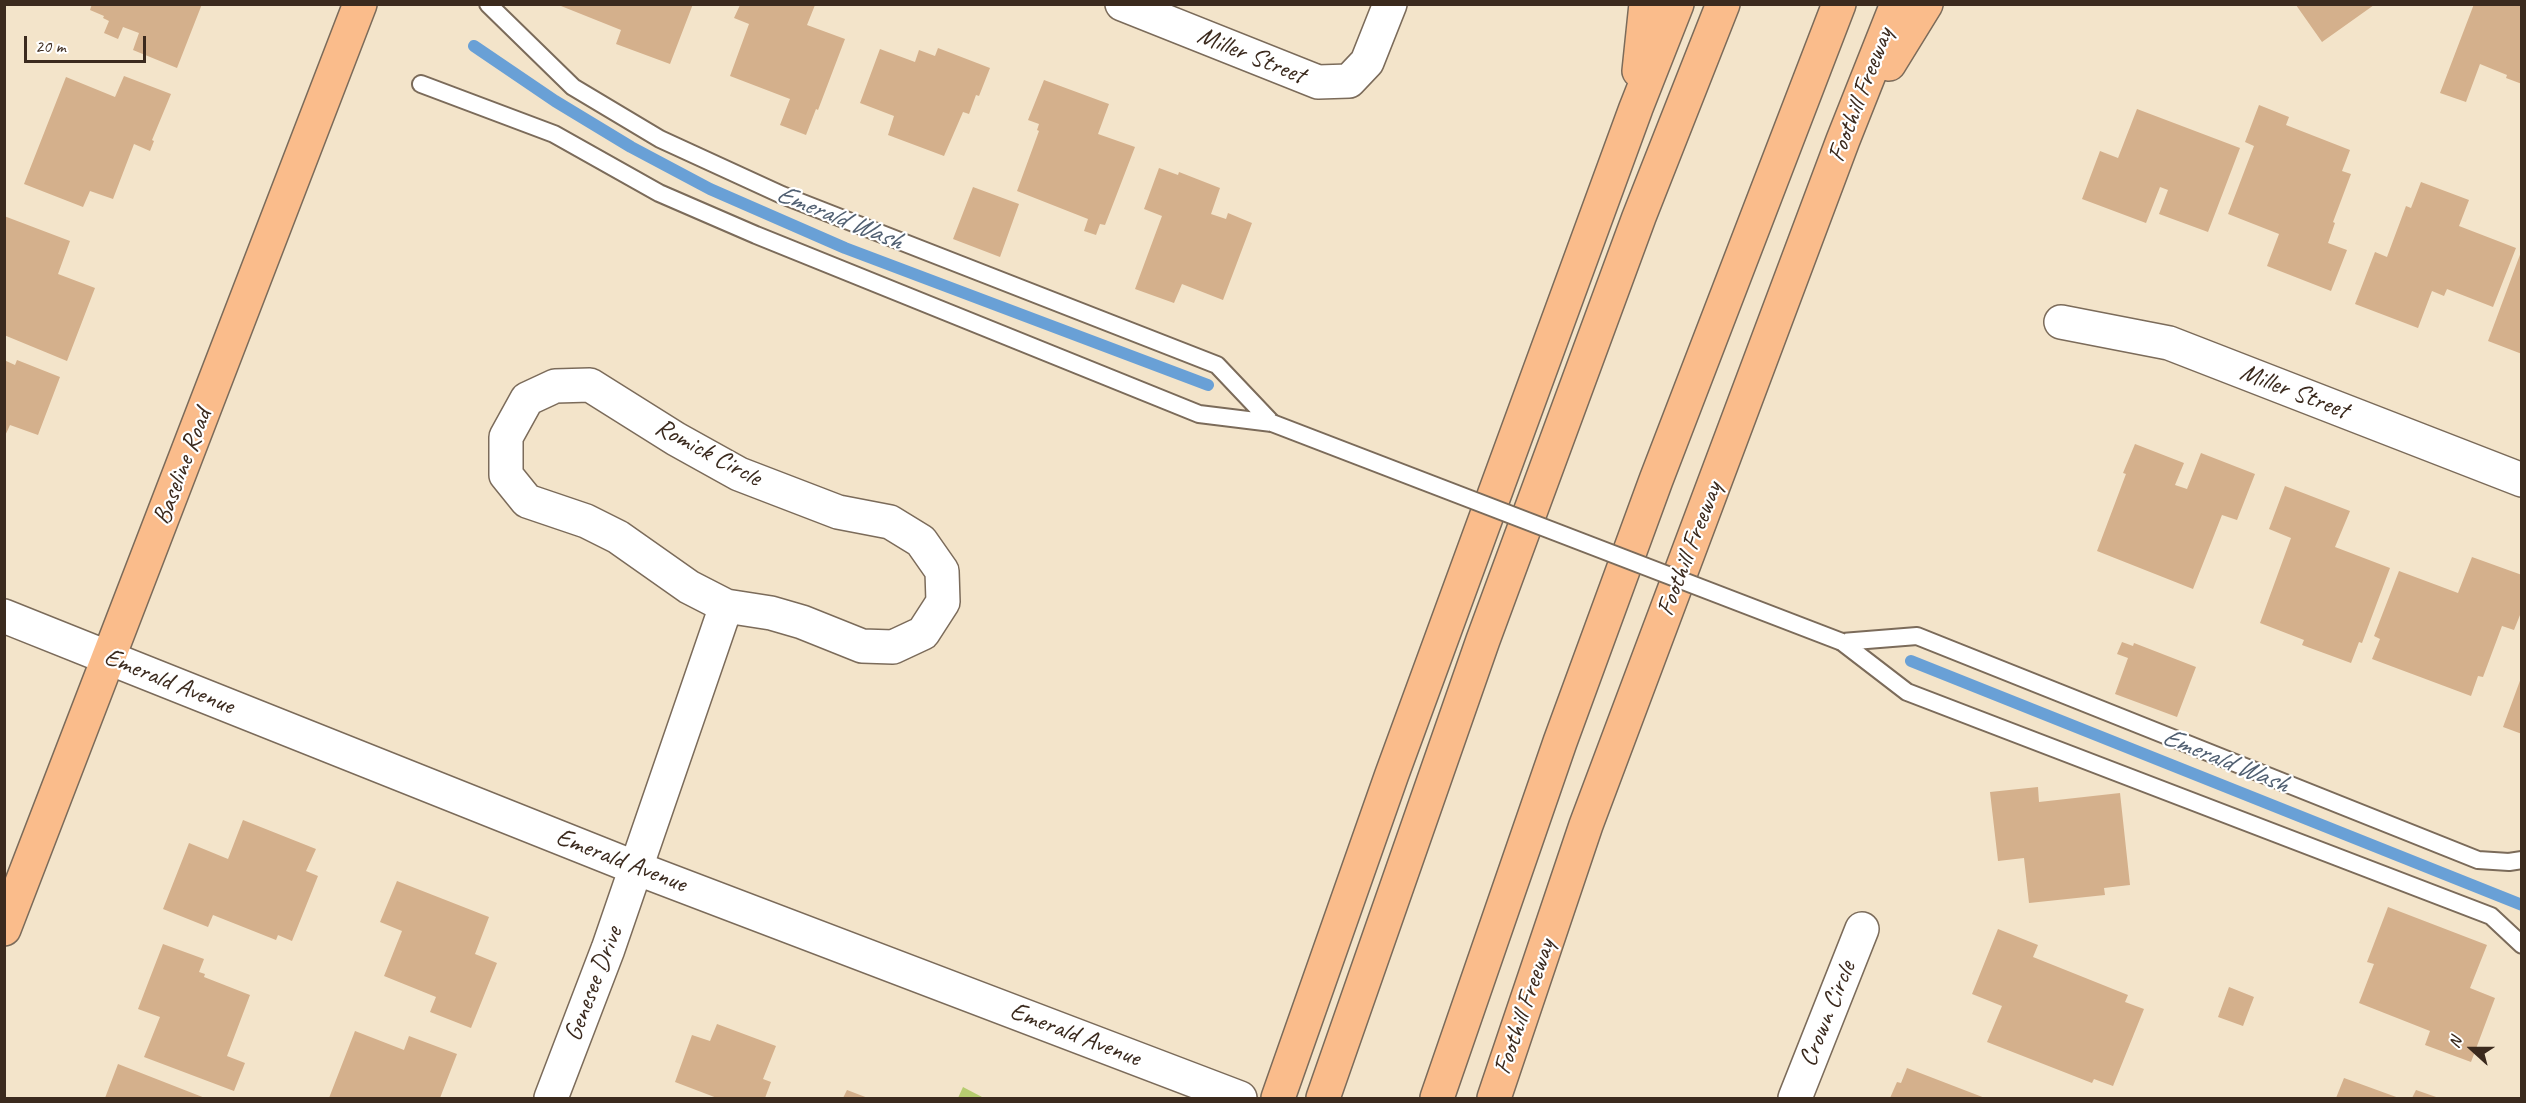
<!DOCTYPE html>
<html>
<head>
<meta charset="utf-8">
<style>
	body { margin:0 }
	#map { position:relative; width:2526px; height:1103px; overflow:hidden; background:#f3e4ca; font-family:Caveat,sans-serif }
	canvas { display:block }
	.frame { position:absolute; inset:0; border:6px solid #3b2a1e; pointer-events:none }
	.north { position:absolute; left:2442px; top:1019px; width:60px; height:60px; -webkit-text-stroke:4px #fff; paint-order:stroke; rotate:291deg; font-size:16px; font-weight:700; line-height:24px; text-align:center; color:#3b2a1e }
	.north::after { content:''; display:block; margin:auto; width:21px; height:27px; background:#3b2a1e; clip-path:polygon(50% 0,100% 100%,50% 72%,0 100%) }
	.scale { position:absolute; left:24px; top:36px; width:122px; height:27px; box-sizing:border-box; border:3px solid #3b2a1e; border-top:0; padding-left:8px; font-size:18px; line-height:21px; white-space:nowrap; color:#3b2a1e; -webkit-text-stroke:4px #fff; paint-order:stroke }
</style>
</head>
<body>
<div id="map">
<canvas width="2526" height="1103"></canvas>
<div class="frame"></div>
<div class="north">N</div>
<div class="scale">20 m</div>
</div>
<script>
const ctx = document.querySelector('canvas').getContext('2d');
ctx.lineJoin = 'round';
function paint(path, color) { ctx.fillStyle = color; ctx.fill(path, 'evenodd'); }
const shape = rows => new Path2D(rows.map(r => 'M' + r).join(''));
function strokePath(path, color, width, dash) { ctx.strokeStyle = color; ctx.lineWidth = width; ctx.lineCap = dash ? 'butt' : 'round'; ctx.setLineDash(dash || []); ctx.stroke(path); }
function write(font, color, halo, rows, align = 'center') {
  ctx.font = font + ' Caveat,sans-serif'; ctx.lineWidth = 4.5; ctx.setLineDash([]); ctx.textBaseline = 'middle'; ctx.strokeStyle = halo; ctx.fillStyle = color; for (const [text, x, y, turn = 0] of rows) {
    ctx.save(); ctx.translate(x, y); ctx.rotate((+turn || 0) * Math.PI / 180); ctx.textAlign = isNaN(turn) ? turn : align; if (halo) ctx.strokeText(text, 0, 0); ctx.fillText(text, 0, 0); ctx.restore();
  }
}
paint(shape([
	[963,1087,982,1097,982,1098,958,1098]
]), '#b6cc70');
strokePath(shape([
	[474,46,555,101,631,147,710,189,845,248,1208,385],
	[1911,661,2522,905]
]), '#69a0d6', 12);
paint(shape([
	[92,4,202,4,177,68,133,50,139,33,123,27,118,39,104,33,109,21,103,18,104,16,90,10],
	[556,4,693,4,670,64,616,44,621,30],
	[2474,4,2522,4,2522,84,2506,78,2507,75,2480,64,2466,102,2440,93],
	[740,5,815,5,807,25,845,39,818,110,816,109,806,135,780,125,790,99,730,76,749,24,734,18],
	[2296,5,2374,5,2322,42],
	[938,48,990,68,979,96,976,95,969,114,963,112,944,156,888,135,894,116,860,103,880,49,915,62,919,50,935,56],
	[124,76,171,94,152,140,154,141,150,151,134,144,113,199,90,191,83,207,24,184,66,77,115,97],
	[1044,80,1109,104,1098,134,1135,147,1105,225,1100,224,1096,235,1084,231,1088,219,1017,191,1039,131,1037,130,1039,124,1028,120],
	[2259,105,2289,117,2286,125,2350,150,2342,171,2351,174,2333,222,2335,223,2328,243,2347,250,2331,291,2267,266,2279,234,2228,214,2254,146,2245,142],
	[2137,109,2240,148,2208,232,2159,214,2168,190,2160,187,2146,223,2082,199,2100,151,2118,158],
	[1159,168,1178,175,1179,172,1220,188,1211,214,1226,219,1228,213,1252,223,1223,300,1182,284,1174,303,1135,289,1162,216,1144,209],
	[2421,182,2469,200,2459,226,2516,248,2493,307,2447,289,2444,296,2432,291,2418,328,2355,304,2375,252,2387,257,2406,206,2411,208],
	[973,187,1019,204,1000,257,953,239],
	[4,216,70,241,58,274,95,288,67,361,4,335],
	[2521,252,2522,252,2522,354,2488,341],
	[4,360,15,365,17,360,60,377,38,435,10,425,4,438],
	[2135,444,2184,463,2175,485,2187,489,2201,453,2255,474,2237,520,2222,515,2193,589,2097,551,2126,474,2123,473],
	[2285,486,2350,511,2335,547,2390,568,2362,643,2359,642,2351,663,2302,645,2304,640,2260,623,2291,538,2269,529],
	[2472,557,2522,575,2522,610,2514,630,2502,626,2483,677,2478,676,2471,696,2372,659,2380,639,2374,636,2399,571,2458,593],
	[2122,642,2133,646,2134,643,2196,667,2177,717,2115,694,2128,658,2117,654],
	[2521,678,2522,678,2522,734,2503,727],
	[2038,787,2039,802,2120,793,2130,885,2104,888,2105,895,2029,903,2024,858,1998,861,1990,792],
	[243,820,316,849,306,871,318,876,292,941,278,935,276,940,213,915,208,927,163,909,189,843,228,859],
	[397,881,489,917,475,954,497,963,471,1028,430,1012,436,997,384,976,402,931,380,922],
	[2388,907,2487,945,2470,988,2495,998,2471,1062,2425,1045,2430,1031,2359,1003,2374,964,2367,962],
	[1998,929,2038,945,2033,957,2128,995,2125,1002,2144,1009,2113,1086,2094,1079,2092,1083,1987,1042,2002,1006,1972,994],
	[163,944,204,959,199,972,205,974,204,977,250,995,227,1056,245,1063,234,1091,144,1057,160,1017,138,1009],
	[2229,987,2254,997,2243,1026,2218,1017],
	[717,1024,776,1046,763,1079,771,1082,765,1098,717,1098,675,1082,692,1035,710,1041],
	[355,1031,404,1050,409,1036,457,1054,440,1098,398,1097,397,1098,329,1098],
	[118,1064,205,1098,105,1098],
	[1907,1068,1985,1098,1890,1098,1897,1082,1901,1083],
	[2344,1078,2399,1098,2336,1098],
	[847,1090,868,1098,843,1098],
	[2416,1090,2439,1098,2412,1098]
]), '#d4b08c');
const service = shape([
	[488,4,573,87,660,139,782,195,1217,365,1272,423],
	[421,84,554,134,659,193,756,235,1199,414,1272,423],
	[1842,642,1907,692,2491,916,2522,945],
	[1842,642,1917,636,2478,860,2509,862,2522,860]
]);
const minor = shape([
	[1122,4,1318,82,1349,81,1367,62,1390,4],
	[2061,322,2169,343,2522,480],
	[4,616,109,658],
	[551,1098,608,949,726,606,689,587,618,537,586,521,527,501,506,475,506,437,527,399,555,386,590,385,676,439,739,474,838,512,890,522,921,541,942,571,943,602,923,633,893,647,862,646,802,622,771,613,726,606],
	[1795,1098,1862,929]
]);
const tertiary = shape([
	[109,658,636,868,1240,1098]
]);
const primary = shape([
	[4,929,360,4]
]);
const motorway = shape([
	[1889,64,1926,4],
	[1639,71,1646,4],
	[1278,1098,1392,774,1636,108,1677,4],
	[1323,1098,1483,640,1639,217,1723,4],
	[1437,1098,1560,742,1656,480,1839,4],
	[1494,1098,1586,825,1843,140,1897,4]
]);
strokePath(service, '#7b6b5a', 20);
strokePath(minor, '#7b6b5a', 36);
strokePath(tertiary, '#7b6b5a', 36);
strokePath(primary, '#7b6b5a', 36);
strokePath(motorway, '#7b6b5a', 36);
strokePath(service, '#fff', 16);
strokePath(minor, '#fff', 33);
strokePath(tertiary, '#fff', 33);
strokePath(primary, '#fabc8b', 33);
strokePath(motorway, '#fabc8b', 33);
const serviceBridge = shape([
	[1272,423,1842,642]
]);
strokePath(serviceBridge, '#7b6b5a', 20, []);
strokePath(serviceBridge, '#fff', 16);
write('26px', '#3b2a1e', '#fff', [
	["Miller Street",1251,56,22],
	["Foothill Freeway",1861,95,-69],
	["Miller Street",2294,392,21],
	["Romick Circle",708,453,28],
	["Baseline Road",183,467,-69],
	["Foothill Freeway",1690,549,-69],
	["Emerald Avenue",169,682,22],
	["Emerald Avenue",621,861,21],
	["Genesee Drive",594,984,-69],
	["Foothill Freeway",1525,1007,-71],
	["Crown Circle",1828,1014,-68],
	["Emerald Avenue",1075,1035,21]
]);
write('italic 27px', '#505f71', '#fff', [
	["Emerald Wash",839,218,22],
	["Emerald Wash",2225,761,22]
]);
</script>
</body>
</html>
